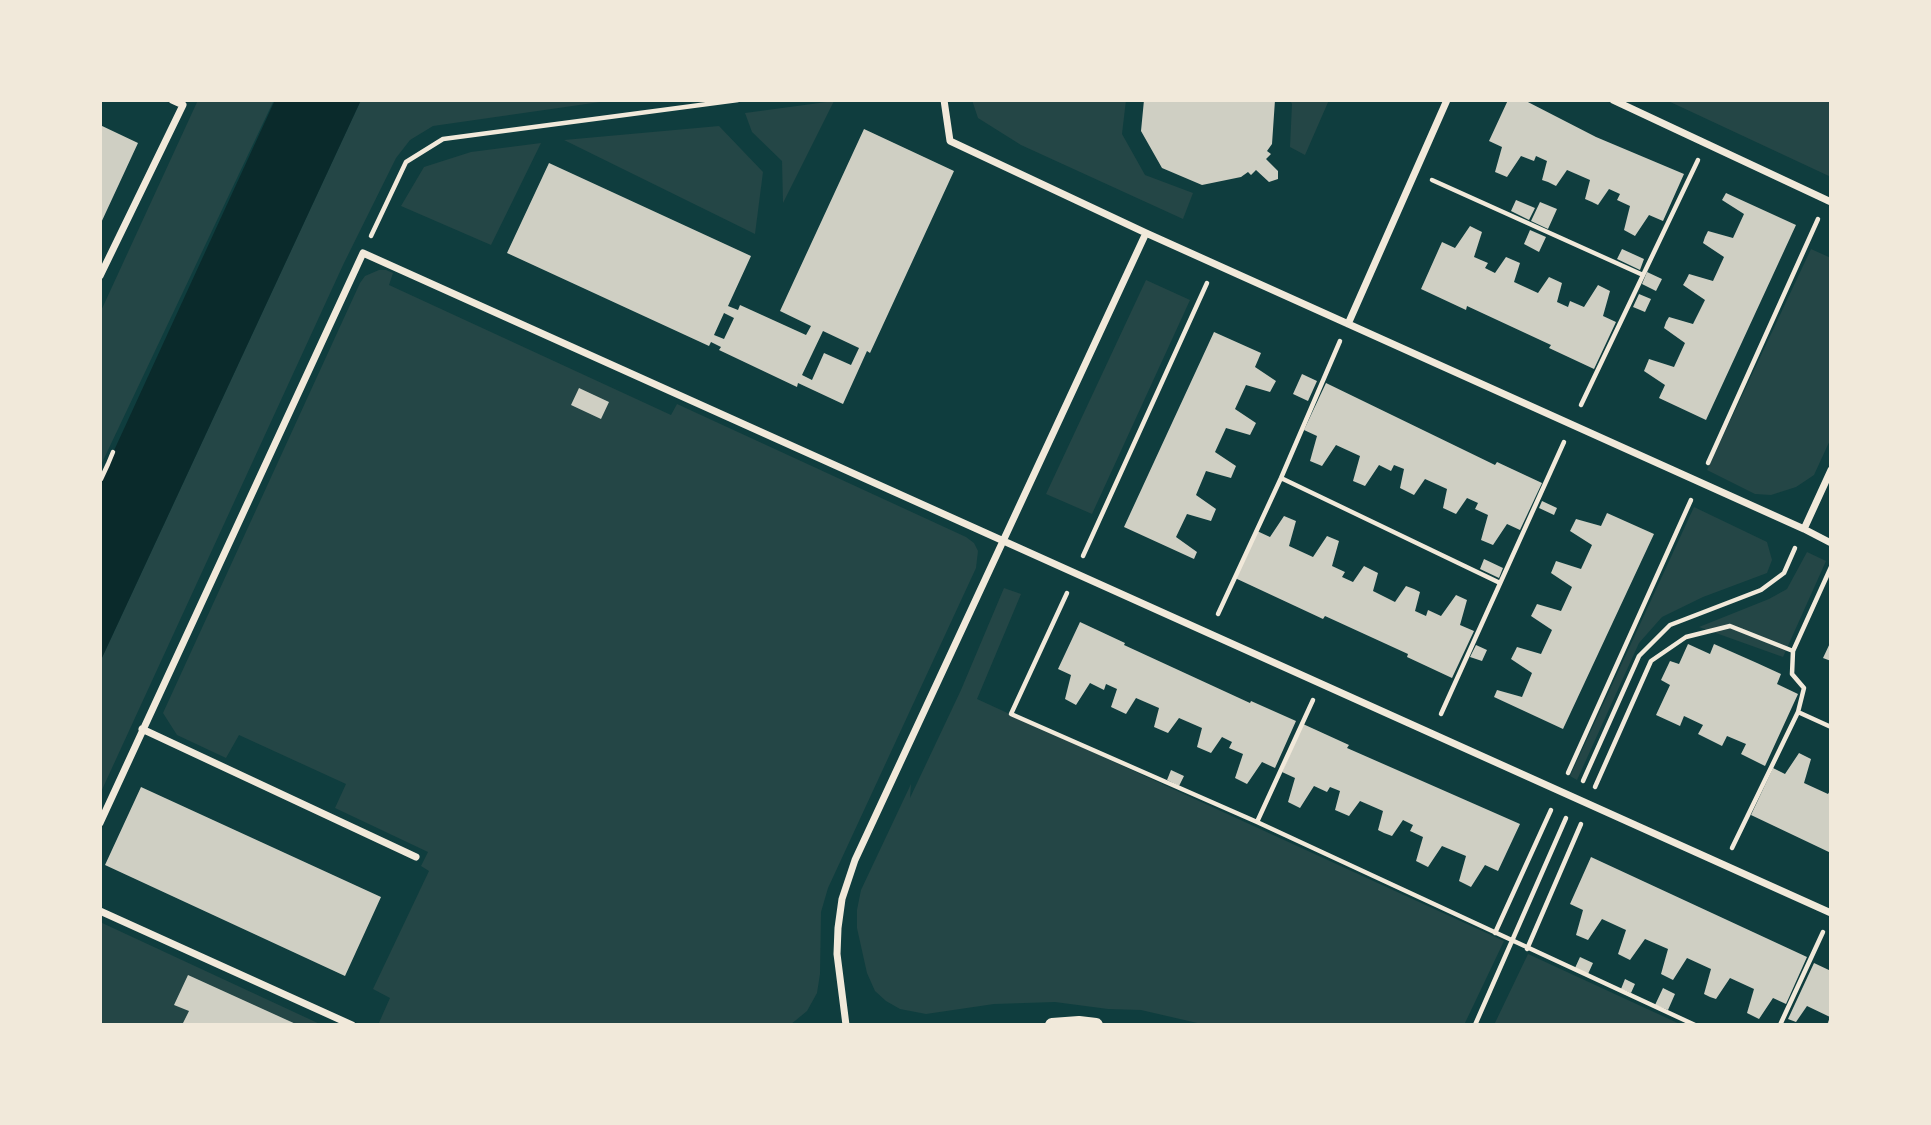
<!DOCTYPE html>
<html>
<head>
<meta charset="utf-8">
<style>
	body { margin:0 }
	#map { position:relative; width:1931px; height:1125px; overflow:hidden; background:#0f3d3e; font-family:Mulish,sans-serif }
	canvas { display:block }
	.frame { position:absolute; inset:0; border:102px solid #f1e9da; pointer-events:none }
</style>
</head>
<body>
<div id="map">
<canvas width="1931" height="1125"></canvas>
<div class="frame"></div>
</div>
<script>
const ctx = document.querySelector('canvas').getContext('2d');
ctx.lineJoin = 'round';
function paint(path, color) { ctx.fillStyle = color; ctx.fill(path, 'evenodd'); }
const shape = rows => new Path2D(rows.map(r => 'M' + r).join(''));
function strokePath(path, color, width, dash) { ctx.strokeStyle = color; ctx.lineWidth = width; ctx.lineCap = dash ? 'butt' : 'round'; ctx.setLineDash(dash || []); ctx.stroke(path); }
paint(shape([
	[198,100,274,100,100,467,100,313],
	[361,100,614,100,433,126,410,140,396,158,343,265,100,794,100,662],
	[972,100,1126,100,1122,134,1145,175,1193,193,1183,219,1021,145,978,118],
	[1290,100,1329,100,1305,155,1290,147,1292,104],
	[1666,100,1824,100,1831,103,1831,177],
	[834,101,783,203,782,161,752,132,745,113],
	[719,126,763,172,755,234,564,140],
	[541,143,491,245,401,206,424,167,471,152],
	[1811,249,1831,258,1831,438,1814,475,1796,487,1771,495,1755,494,1707,470],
	[379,270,386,270,393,273,389,285,671,415,677,404,966,537,974,543,978,551,976,568,828,888,821,912,820,974,817,993,807,1011,790,1025,378,1025,390,998,373,989,429,871,421,866,428,852,335,808,346,784,239,735,226,758,177,735,163,713,360,283,365,276],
	[1146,280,1190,300,1092,514,1046,494],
	[1694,507,1767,542,1772,560,1767,573,1703,597,1662,617,1639,643,1577,780,1570,776],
	[1807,552,1826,561,1783,657,1699,627,1769,599,1787,589],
	[1004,588,1021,594,977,699,1504,941,1464,1025,1206,1025,1141,1010,1108,1009,1055,1002,994,1004,926,1014,900,1009,886,1001,875,991,867,973,857,928,857,910,861,890,911,784,910,798,961,690],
	[100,922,322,1025,100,1025],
	[1528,954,1682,1025,1494,1025]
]), '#244646');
paint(shape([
	[275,100,361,100,100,662,100,481]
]), '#0a2a2b');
paint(shape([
	[1144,100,1275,100,1272,144,1267,151,1271,154,1266,159,1278,171,1278,179,1269,182,1256,170,1251,175,1248,172,1241,177,1202,185,1162,168,1141,131],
	[1508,100,1524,100,1596,137,1684,174,1663,221,1649,215,1635,236,1624,230,1630,206,1617,200,1620,194,1609,189,1598,205,1592,202,1585,199,1590,180,1567,170,1556,186,1548,182,1542,180,1547,161,1536,156,1534,161,1521,156,1507,177,1495,172,1502,147,1489,141],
	[100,125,138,143,100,225],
	[864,129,954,171,870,353,867,351,843,404,798,383,797,387,719,350,721,347,711,342,709,346,507,253,549,163,751,256,728,306,738,310,740,305,806,335,811,326,780,311],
	[724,313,734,318,724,339,714,335],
	[823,331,859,348,851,365,824,353,812,380,802,375],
	[1726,193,1796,225,1706,420,1659,398,1665,385,1644,371,1649,359,1674,367,1685,343,1664,328,1666,322,1669,317,1693,324,1705,300,1683,285,1686,280,1689,274,1713,281,1724,257,1703,243,1705,237,1708,231,1733,238,1744,214,1722,200],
	[1516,200,1535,208,1529,220,1511,211],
	[1540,202,1557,209,1548,229,1531,221],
	[1470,226,1482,232,1474,257,1488,263,1485,268,1495,273,1506,257,1520,263,1514,282,1538,293,1549,277,1562,283,1557,302,1568,307,1570,301,1584,307,1598,285,1610,291,1603,316,1616,322,1594,369,1549,348,1551,345,1467,306,1466,310,1421,289,1442,242,1455,248],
	[1530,230,1546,237,1539,252,1524,244],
	[1622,249,1644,259,1640,270,1617,259],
	[1647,272,1662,279,1656,291,1642,284],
	[1639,294,1651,299,1645,312,1633,307],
	[1214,332,1261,353,1255,367,1276,381,1270,392,1246,385,1235,409,1256,423,1250,435,1226,428,1215,452,1236,466,1231,478,1206,471,1196,495,1216,509,1211,521,1187,514,1176,537,1197,552,1194,559,1124,527],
	[1302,374,1317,381,1308,401,1293,394],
	[1326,383,1495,465,1497,462,1542,483,1520,530,1507,524,1493,545,1481,540,1488,515,1475,509,1478,503,1467,498,1456,514,1443,508,1447,489,1425,479,1414,495,1400,488,1404,469,1394,465,1391,471,1379,465,1365,486,1353,481,1360,456,1336,445,1322,466,1310,461,1317,436,1304,430],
	[579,388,609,402,601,419,571,405],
	[1542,501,1557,508,1554,515,1539,508],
	[1607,513,1654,534,1563,729,1494,697,1497,690,1522,697,1532,673,1511,659,1517,647,1541,654,1552,630,1531,616,1537,604,1561,611,1572,587,1551,573,1556,561,1581,569,1592,545,1570,531,1576,519,1601,526],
	[1284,516,1296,521,1289,546,1313,557,1327,536,1339,541,1332,566,1345,572,1342,577,1353,582,1364,566,1378,573,1373,591,1395,602,1406,586,1414,589,1420,592,1415,611,1426,616,1428,610,1441,616,1456,595,1467,600,1460,625,1474,631,1452,678,1407,657,1408,654,1325,616,1323,619,1235,578,1257,531,1270,537],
	[1484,559,1503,568,1499,578,1480,569],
	[1080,622,1125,643,1124,645,1250,703,1251,701,1296,721,1275,768,1262,762,1247,784,1235,778,1243,754,1229,748,1232,742,1222,737,1211,753,1197,747,1202,728,1179,718,1168,733,1154,727,1159,708,1136,698,1126,714,1111,707,1117,689,1106,684,1104,690,1090,683,1076,705,1065,699,1071,675,1058,669],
	[1831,641,1831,661,1823,658],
	[1688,644,1710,654,1714,644,1757,663,1781,674,1777,684,1798,694,1765,766,1741,754,1746,744,1727,736,1722,746,1698,734,1703,725,1684,716,1680,726,1656,715,1670,685,1661,680,1670,661,1679,664],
	[1476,645,1487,650,1482,661,1470,657],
	[1303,724,1349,745,1347,748,1520,824,1498,871,1485,865,1471,887,1459,881,1466,856,1442,846,1428,867,1416,861,1423,837,1410,831,1413,825,1403,820,1392,836,1384,833,1378,830,1383,811,1360,801,1349,816,1335,810,1340,791,1330,787,1327,792,1314,786,1300,808,1288,802,1295,778,1282,772],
	[1799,753,1811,759,1804,783,1828,794,1831,789,1831,853,1751,815,1773,768,1785,774],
	[1171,770,1184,776,1179,786,1167,780],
	[141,787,381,897,345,976,105,865],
	[1591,857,1807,957,1786,1004,1773,998,1759,1019,1747,1013,1754,989,1730,978,1716,999,1710,997,1704,994,1711,969,1687,958,1673,980,1661,974,1668,949,1645,939,1630,960,1618,954,1626,930,1602,919,1588,940,1576,935,1583,910,1570,904],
	[1580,957,1593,963,1588,974,1575,968],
	[1814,963,1831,971,1831,1025,1827,1025,1830,1017,1807,1006,1796,1022,1788,1019],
	[188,975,298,1025,182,1025,189,1011,174,1005],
	[1625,979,1635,984,1631,993,1621,989],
	[1663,988,1675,994,1668,1010,1655,1005]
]), '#cfcfc3');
strokePath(shape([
	[1432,180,1643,275],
	[371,236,406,162,443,139,738,100],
	[1581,405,1698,160],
	[1708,463,1818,219],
	[1281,478,1500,583],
	[101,479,108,464,113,452,108,464],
	[1083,556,1207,283],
	[1067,593,1011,714,1257,822,1695,1025],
	[1218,614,1281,478,1340,341],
	[1798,712,1831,727],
	[1441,714,1564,442],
	[1568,773,1691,500],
	[1583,781,1639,656,1670,625,1761,590,1784,573,1795,548],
	[1595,787,1651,661,1686,637,1730,626,1793,651],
	[1257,822,1313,700],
	[1732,848,1798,712,1804,688,1792,674,1793,651,1831,567],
	[1495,933,1551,810],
	[1527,949,1581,824],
	[1475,1025,1566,818],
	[1780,1025,1823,932]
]), '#f1e9da', 4.5);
strokePath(shape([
	[944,100,950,141,1146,233,1804,529,1831,470],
	[1613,100,1831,202],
	[100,276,183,105,172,100],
	[1348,324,1447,100],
	[1804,529,1831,543],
	[142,729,416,857],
	[100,823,363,253,1831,913],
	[100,911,352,1025],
	[846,1025,837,954,838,928,842,899,855,860,1146,233]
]), '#f1e9da', 7);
strokePath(shape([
	[1052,1025,1079,1023,1096,1025]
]), '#f1e9da', 14);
</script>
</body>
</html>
